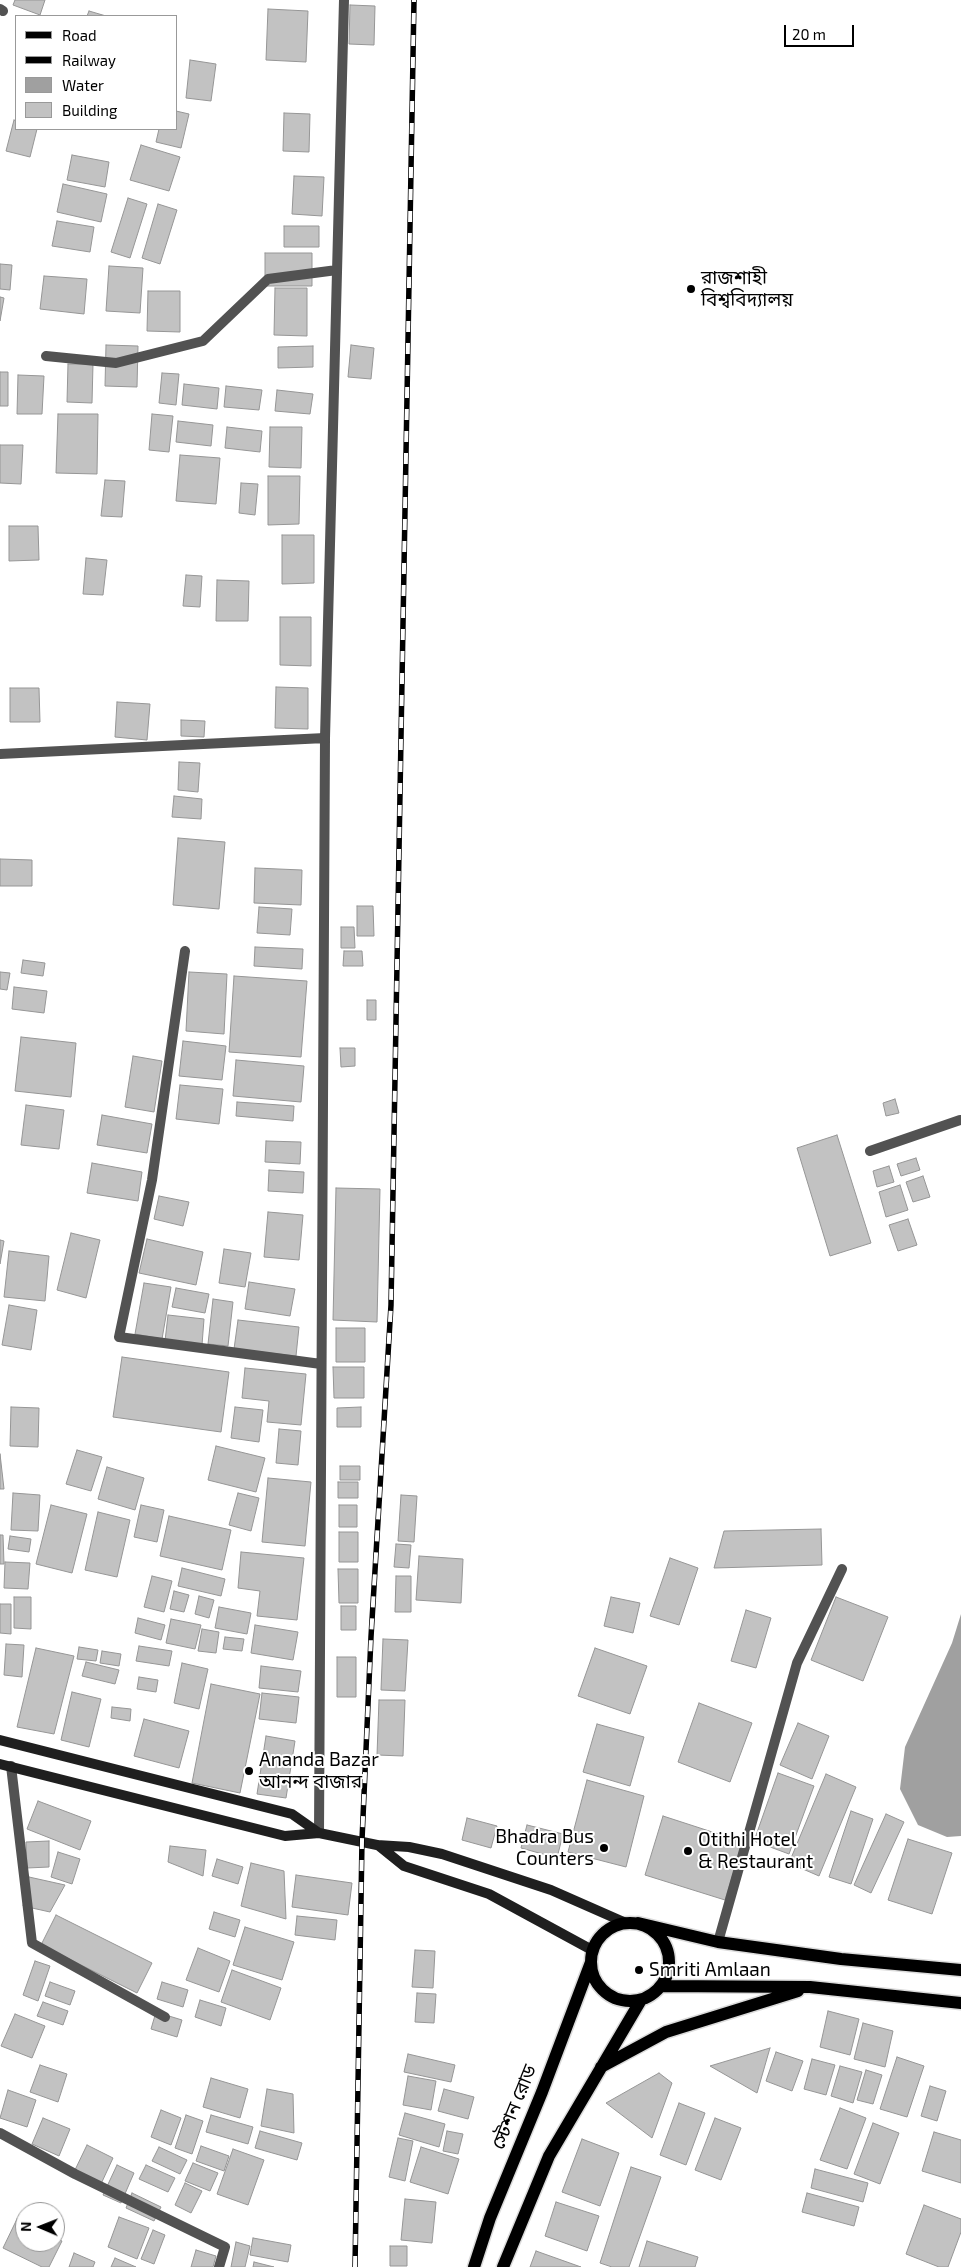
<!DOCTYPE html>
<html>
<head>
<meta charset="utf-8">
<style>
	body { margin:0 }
	#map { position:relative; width:961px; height:2267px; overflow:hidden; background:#fff; font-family:"Exo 2",sans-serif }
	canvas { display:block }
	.legend { position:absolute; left:15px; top:15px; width:162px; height:115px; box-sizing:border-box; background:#fff; border:1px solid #999; margin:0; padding:6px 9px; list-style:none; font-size:15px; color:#000 }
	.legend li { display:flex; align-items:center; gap:10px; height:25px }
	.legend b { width:25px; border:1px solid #999 }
	.north { position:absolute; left:15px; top:2202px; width:50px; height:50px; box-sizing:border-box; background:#fff; border:1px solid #999; border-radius:50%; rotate:271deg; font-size:14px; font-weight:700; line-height:20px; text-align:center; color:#000 }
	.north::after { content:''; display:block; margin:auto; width:18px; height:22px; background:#000; clip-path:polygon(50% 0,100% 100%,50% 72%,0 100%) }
	.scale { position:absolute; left:784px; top:25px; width:70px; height:22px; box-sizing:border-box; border:2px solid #000; border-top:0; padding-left:6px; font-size:15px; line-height:18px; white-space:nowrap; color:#000; -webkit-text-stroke:4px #fff; paint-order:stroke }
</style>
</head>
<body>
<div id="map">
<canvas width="961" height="2267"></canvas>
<ul class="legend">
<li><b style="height:6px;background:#000"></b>Road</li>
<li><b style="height:6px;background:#000"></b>Railway</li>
<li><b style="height:14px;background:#a0a0a0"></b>Water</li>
<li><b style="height:14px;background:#c2c2c2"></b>Building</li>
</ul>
<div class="north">N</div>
<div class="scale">20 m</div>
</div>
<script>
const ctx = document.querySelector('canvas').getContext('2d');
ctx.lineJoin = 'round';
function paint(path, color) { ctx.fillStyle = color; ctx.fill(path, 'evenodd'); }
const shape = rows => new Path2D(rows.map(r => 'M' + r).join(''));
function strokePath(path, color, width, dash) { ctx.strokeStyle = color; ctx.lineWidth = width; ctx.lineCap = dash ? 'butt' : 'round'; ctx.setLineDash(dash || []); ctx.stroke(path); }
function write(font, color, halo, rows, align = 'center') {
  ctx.font = font + ' "Exo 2","Noto Sans Bengali",sans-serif'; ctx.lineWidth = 4; ctx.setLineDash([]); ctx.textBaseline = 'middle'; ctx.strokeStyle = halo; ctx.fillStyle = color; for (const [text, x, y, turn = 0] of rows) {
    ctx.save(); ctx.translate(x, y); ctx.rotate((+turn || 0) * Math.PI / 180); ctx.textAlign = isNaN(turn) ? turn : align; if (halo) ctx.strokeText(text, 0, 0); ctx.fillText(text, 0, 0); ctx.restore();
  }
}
paint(shape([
	[961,1614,961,1836,947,1837,918,1825,900,1789,905,1747,952,1643]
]), '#a0a0a0');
const building = shape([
	[15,0,45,0,40,15,13,5,15,0],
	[350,5,375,6,374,45,349,44,350,5],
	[268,9,308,11,306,62,266,60,268,9],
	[89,11,106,16,87,16,89,11],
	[190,60,216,64,211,101,186,98,190,60],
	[176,111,189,114,181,148,156,142,159,129,176,129,176,111],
	[284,113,310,114,309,152,283,151,284,113],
	[14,120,16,121,16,129,37,129,30,157,6,151,14,120],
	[141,145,180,157,169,191,130,180,141,145],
	[72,155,109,162,105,187,67,180,72,155],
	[294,176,324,177,322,216,292,214,294,176],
	[63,184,107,194,101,222,57,212,63,184],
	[128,198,147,204,130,258,111,252,128,198],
	[158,204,177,210,160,264,142,258,158,204],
	[57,221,94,227,90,252,52,246,57,221],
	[284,226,319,226,319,247,284,247,284,226],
	[265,253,312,253,312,286,265,286,265,253],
	[0,264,12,265,10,290,0,289,0,264],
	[109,266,143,268,140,313,106,311,109,266],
	[44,276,87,279,84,314,40,309,44,276],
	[275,288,307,288,307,336,274,335,275,288],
	[148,291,180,291,180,332,147,331,148,291],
	[0,297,4,298,0,321,0,297],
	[106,345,138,346,137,387,105,386,106,345],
	[351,345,374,348,371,379,348,377,351,345],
	[313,346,313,367,278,368,278,347,313,346],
	[68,364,93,364,92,403,67,402,68,364],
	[0,372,8,372,8,406,0,406,0,372],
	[162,373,179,374,176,405,159,403,162,373],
	[18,375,44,376,42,414,17,414,18,375],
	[184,384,219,388,217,409,182,405,184,384],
	[226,386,262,390,259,410,224,407,226,386],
	[277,390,313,394,310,414,275,411,277,390],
	[58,414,98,414,97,474,56,473,58,414],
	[152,414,173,416,169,452,149,450,152,414],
	[178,421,213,425,211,446,176,442,178,421],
	[227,427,262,431,260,452,225,448,227,427],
	[270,427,302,427,301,468,269,467,270,427],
	[0,445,23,445,21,484,0,483,0,445],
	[180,455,220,458,216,504,176,501,180,455],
	[268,476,300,476,299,524,268,525,268,476],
	[105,480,125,481,122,517,101,516,105,480],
	[241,483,258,484,255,515,239,513,241,483],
	[9,526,38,526,39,560,9,561,9,526],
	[282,535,314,535,314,583,282,584,282,535],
	[86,558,107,560,103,595,83,594,86,558],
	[186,575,202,576,200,607,183,606,186,575],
	[217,580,249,581,248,621,216,621,217,580],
	[280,617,311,617,311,666,280,665,280,617],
	[276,687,308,688,308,729,275,728,276,687],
	[10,688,39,688,40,722,10,722,10,688],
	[117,702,150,704,147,740,115,737,117,702],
	[181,720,205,721,204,737,181,736,181,720],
	[179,762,200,763,198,792,178,790,179,762],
	[174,796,202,799,201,819,172,817,174,796],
	[178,838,225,842,219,909,173,905,178,838],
	[0,859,32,860,32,886,0,886,0,859],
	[255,868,302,870,301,905,254,903,255,868],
	[357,906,373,906,374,936,357,936,357,906],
	[259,907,292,909,290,935,257,933,259,907],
	[341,927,354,927,355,948,341,948,341,927],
	[255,947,303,949,302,969,254,966,255,947],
	[344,951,362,951,363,966,343,966,344,951],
	[23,960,45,963,43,976,21,973,23,960],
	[0,972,10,973,7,990,0,989,0,972],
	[189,972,227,974,224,1034,186,1031,189,972],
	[234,976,307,981,301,1057,229,1052,234,976],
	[14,987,47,991,44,1013,12,1009,14,987],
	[367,1000,376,1000,376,1020,367,1020,367,1000],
	[21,1037,76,1043,71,1097,15,1091,21,1037],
	[183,1041,226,1046,222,1080,179,1076,183,1041],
	[340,1048,355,1048,355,1066,341,1067,340,1048],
	[133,1056,162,1061,154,1112,125,1107,133,1056],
	[236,1060,304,1066,301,1102,233,1096,236,1060],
	[180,1085,223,1089,219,1124,176,1119,180,1085],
	[895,1099,899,1113,886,1116,883,1103,895,1099],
	[237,1102,294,1106,293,1121,236,1116,237,1102],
	[26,1105,64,1110,59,1149,21,1145,26,1105],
	[102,1115,152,1124,147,1153,97,1145,102,1115],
	[837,1135,871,1243,830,1256,797,1148,837,1135],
	[266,1141,301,1142,300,1164,265,1162,266,1141],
	[916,1158,920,1170,901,1176,897,1164,916,1158],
	[92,1163,142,1172,138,1201,87,1193,92,1163],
	[889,1166,894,1182,877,1187,873,1171,889,1166],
	[269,1170,304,1172,303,1193,268,1191,269,1170],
	[923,1176,930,1197,913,1202,906,1182,923,1176],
	[900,1185,908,1210,886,1217,879,1192,900,1185],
	[336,1188,380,1189,377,1322,333,1320,336,1188],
	[159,1196,189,1202,183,1226,154,1219,159,1196],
	[268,1212,303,1215,299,1260,264,1257,268,1212],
	[908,1219,917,1245,898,1251,889,1225,908,1219],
	[71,1233,100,1240,86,1298,57,1290,71,1233],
	[147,1239,203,1252,196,1285,139,1273,147,1239],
	[0,1240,4,1241,0,1264,0,1240],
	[224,1249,251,1253,245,1287,219,1283,224,1249],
	[9,1251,49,1256,45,1301,4,1297,9,1251],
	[249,1282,295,1289,290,1316,245,1309,249,1282],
	[144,1283,171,1287,162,1339,135,1334,144,1283],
	[176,1288,209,1294,205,1313,172,1307,176,1288],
	[213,1299,233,1302,228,1346,208,1344,213,1299],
	[9,1305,37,1310,31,1350,2,1345,9,1305],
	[168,1315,204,1319,202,1345,165,1341,168,1315],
	[238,1320,299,1327,296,1356,234,1349,238,1320],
	[336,1328,365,1328,365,1362,336,1362,336,1328],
	[122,1357,229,1372,221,1432,113,1417,122,1357],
	[333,1367,364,1367,364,1398,334,1398,333,1367],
	[245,1368,306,1374,301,1425,267,1422,269,1401,242,1398,245,1368],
	[11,1407,39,1408,38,1447,10,1446,11,1407],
	[235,1407,263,1410,259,1442,231,1438,235,1407],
	[361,1407,361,1427,337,1427,337,1408,361,1407],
	[279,1429,301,1431,298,1465,276,1463,279,1429],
	[216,1446,265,1458,256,1492,208,1480,216,1446],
	[77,1450,102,1457,91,1491,66,1484,77,1450],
	[0,1454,4,1489,0,1489,0,1454],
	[340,1466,360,1466,360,1480,340,1480,340,1466],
	[107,1467,144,1478,135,1510,98,1499,107,1467],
	[268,1478,311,1482,305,1546,262,1542,268,1478],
	[338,1482,358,1482,358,1498,338,1498,338,1482],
	[13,1493,40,1495,38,1531,11,1530,13,1493],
	[238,1493,259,1498,251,1531,229,1525,238,1493],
	[401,1495,417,1496,414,1542,398,1541,401,1495],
	[51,1505,87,1514,72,1573,36,1564,51,1505],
	[141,1505,164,1510,157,1542,134,1537,141,1505],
	[339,1505,357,1505,357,1527,339,1527,339,1505],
	[98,1512,130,1520,117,1577,85,1570,98,1512],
	[169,1516,231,1530,222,1570,160,1556,169,1516],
	[821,1529,822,1565,714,1568,724,1531,821,1529],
	[339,1532,358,1532,358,1562,339,1562,339,1532],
	[0,1535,3,1535,4,1564,0,1564,0,1535],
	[10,1536,31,1539,29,1552,8,1549,10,1536],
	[396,1544,411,1545,409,1568,394,1567,396,1544],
	[241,1552,304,1558,297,1620,257,1616,260,1591,238,1588,241,1552],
	[419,1556,463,1559,461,1603,416,1600,419,1556],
	[670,1558,698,1568,679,1625,650,1616,670,1558],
	[5,1562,30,1563,28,1589,4,1588,5,1562],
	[182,1568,225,1579,221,1596,178,1586,182,1568],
	[338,1569,358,1569,358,1603,339,1603,338,1569],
	[152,1576,172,1581,164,1612,144,1607,152,1576],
	[396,1576,411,1576,411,1612,395,1612,396,1576],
	[174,1591,189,1595,184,1612,170,1609,174,1591],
	[199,1596,214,1600,209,1618,195,1614,199,1596],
	[14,1597,31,1597,31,1629,14,1628,14,1597],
	[611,1597,640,1603,633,1633,604,1626,611,1597],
	[836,1597,888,1617,863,1681,811,1660,836,1597],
	[0,1604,11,1604,11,1634,0,1633,0,1604],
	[341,1606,356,1606,356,1630,341,1630,341,1606],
	[219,1607,251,1613,247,1634,215,1628,219,1607],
	[746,1610,771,1618,756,1668,731,1661,746,1610],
	[138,1618,165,1625,161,1640,135,1633,138,1618],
	[171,1619,201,1625,195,1649,166,1643,171,1619],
	[255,1625,298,1632,293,1660,251,1653,255,1625],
	[202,1629,219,1632,216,1653,198,1651,202,1629],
	[225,1637,244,1639,242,1651,223,1649,225,1637],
	[383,1639,408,1640,405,1691,381,1690,383,1639],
	[6,1644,24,1645,22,1677,4,1675,6,1644],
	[139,1646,172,1651,169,1666,136,1661,139,1646],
	[79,1647,98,1650,96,1661,77,1659,79,1647],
	[36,1648,74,1656,54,1734,17,1727,36,1648],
	[595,1648,647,1666,630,1714,578,1696,595,1648],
	[102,1651,121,1654,119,1666,100,1663,102,1651],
	[337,1657,356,1657,356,1697,337,1697,337,1657],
	[86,1662,119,1670,115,1684,82,1676,86,1662],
	[182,1663,208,1669,199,1709,174,1703,182,1663],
	[261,1666,301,1671,298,1692,259,1688,261,1666],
	[139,1677,158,1680,156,1692,137,1689,139,1677],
	[211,1684,260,1694,240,1793,192,1783,211,1684],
	[72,1692,101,1699,89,1747,61,1740,72,1692],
	[262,1693,299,1697,296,1723,259,1719,262,1693],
	[379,1700,405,1700,403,1756,377,1755,379,1700],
	[699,1703,752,1723,730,1782,678,1762,699,1703],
	[112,1707,131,1709,130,1721,111,1718,112,1707],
	[144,1719,189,1731,179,1768,134,1756,144,1719],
	[798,1723,829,1736,812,1779,780,1765,798,1723],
	[597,1724,644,1737,630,1786,583,1772,597,1724],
	[266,1736,295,1741,286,1798,257,1794,266,1736],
	[778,1773,814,1786,789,1854,754,1841,778,1773],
	[826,1774,856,1787,819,1876,789,1863,826,1774],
	[587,1780,644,1796,626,1867,568,1852,587,1780],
	[38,1801,91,1821,80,1850,27,1829,38,1801],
	[851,1811,873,1819,851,1884,829,1877,851,1811],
	[886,1814,904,1822,871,1893,854,1885,886,1814],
	[663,1816,743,1842,725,1900,645,1875,663,1816],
	[467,1818,497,1826,491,1848,462,1840,467,1818],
	[527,1825,563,1834,557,1858,521,1848,527,1825],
	[908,1839,952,1853,932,1914,888,1900,908,1839],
	[49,1841,49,1867,27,1868,26,1842,49,1841],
	[170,1846,206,1850,203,1876,168,1862,170,1846],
	[58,1852,80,1859,72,1884,51,1877,58,1852],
	[217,1859,243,1867,238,1884,212,1876,217,1859],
	[251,1863,284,1871,286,1919,241,1906,251,1863],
	[296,1875,352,1883,348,1915,292,1907,296,1875],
	[29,1877,65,1885,50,1912,23,1906,29,1877],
	[214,1912,240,1920,235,1937,209,1929,214,1912],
	[56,1915,152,1963,137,1993,41,1945,56,1915],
	[297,1916,337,1920,335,1940,295,1935,297,1916],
	[245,1927,294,1942,282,1980,233,1965,245,1927],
	[198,1948,230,1961,219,1992,186,1980,198,1948],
	[415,1950,435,1951,433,1988,412,1987,415,1950],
	[35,1961,50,1966,38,2001,23,1995,35,1961],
	[232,1970,281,1988,270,2020,221,2002,232,1970],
	[50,1982,75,1991,70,2005,45,1996,50,1982],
	[162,1982,188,1990,183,2007,157,1999,162,1982],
	[417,1993,436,1994,434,2023,415,2022,417,1993],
	[200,2000,226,2008,221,2026,195,2017,200,2000],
	[43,2002,68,2011,63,2025,37,2016,43,2002],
	[828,2011,859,2019,850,2055,820,2047,828,2011],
	[156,2012,182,2020,177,2037,151,2029,156,2012],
	[15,2014,45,2026,32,2058,1,2046,15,2014],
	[863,2023,893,2031,885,2067,854,2059,863,2023],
	[770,2048,757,2093,710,2066,770,2048],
	[776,2052,803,2061,792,2091,766,2081,776,2052],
	[408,2054,455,2065,451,2082,404,2072,408,2054],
	[897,2057,924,2066,907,2117,880,2109,897,2057],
	[812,2059,835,2065,826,2095,804,2089,812,2059],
	[40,2065,67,2074,58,2102,30,2092,40,2065],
	[840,2066,862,2072,853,2103,831,2096,840,2066],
	[866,2070,882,2075,873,2104,857,2100,866,2070],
	[659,2073,672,2083,652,2138,606,2103,659,2073],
	[408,2076,436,2081,431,2110,403,2105,408,2076],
	[211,2078,248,2089,240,2118,203,2107,211,2078],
	[930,2086,946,2091,937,2121,921,2116,930,2086],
	[267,2089,293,2094,294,2133,261,2126,267,2089],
	[444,2089,474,2097,468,2119,438,2111,444,2089],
	[8,2090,36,2100,27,2127,0,2118,8,2090],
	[679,2103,705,2113,686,2165,660,2155,679,2103],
	[840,2108,866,2118,847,2169,820,2160,840,2108],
	[161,2110,181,2118,171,2145,151,2137,161,2110],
	[405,2113,445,2124,439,2147,399,2135,405,2113],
	[186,2115,203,2121,192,2154,175,2148,186,2115],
	[211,2115,253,2127,248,2144,206,2132,211,2115],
	[43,2118,70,2129,59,2156,32,2144,43,2118],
	[715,2118,741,2128,721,2180,695,2170,715,2118],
	[873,2123,899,2133,880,2184,854,2174,873,2123],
	[260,2131,302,2143,297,2160,255,2148,260,2131],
	[447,2131,463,2134,458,2154,443,2151,447,2131],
	[934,2132,961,2140,961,2183,922,2171,934,2132],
	[398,2138,413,2141,405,2181,389,2177,398,2138],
	[582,2139,619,2153,600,2206,562,2192,582,2139],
	[87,2145,113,2158,101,2184,74,2172,87,2145],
	[201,2146,229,2156,224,2171,196,2161,201,2146],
	[159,2147,187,2160,180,2174,152,2161,159,2147],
	[421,2147,459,2159,448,2194,410,2182,421,2147],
	[233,2149,264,2160,248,2205,217,2194,233,2149],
	[193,2163,218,2173,210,2191,185,2181,193,2163],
	[117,2165,134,2173,121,2203,103,2195,117,2165],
	[146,2165,175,2178,168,2192,139,2179,146,2165],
	[631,2167,661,2177,629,2267,612,2267,600,2263,631,2167],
	[815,2169,868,2183,863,2202,811,2188,815,2169],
	[185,2183,202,2191,191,2213,175,2205,185,2183],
	[132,2193,161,2207,154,2221,126,2208,132,2193],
	[807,2193,859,2207,854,2226,802,2212,807,2193],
	[405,2199,436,2202,432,2243,401,2240,405,2199],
	[556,2202,599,2216,587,2251,545,2236,556,2202],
	[924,2205,961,2219,961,2232,948,2267,939,2267,906,2254,924,2205],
	[119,2217,149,2228,137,2259,108,2247,119,2217],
	[17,2219,25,2223,25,2242,55,2242,55,2238,62,2241,49,2267,42,2267,3,2248,17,2219],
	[153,2230,165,2235,154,2264,141,2259,153,2230],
	[253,2238,291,2245,288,2262,250,2255,253,2238],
	[647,2241,698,2257,695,2267,639,2267,647,2241],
	[236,2242,250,2246,245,2267,231,2267,236,2242],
	[390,2246,407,2246,407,2266,390,2266,390,2246],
	[196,2250,216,2256,213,2267,191,2267,196,2250],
	[536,2251,581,2267,530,2267,536,2251],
	[74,2253,95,2262,93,2267,69,2267,74,2253],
	[115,2258,136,2267,111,2267,115,2258],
	[254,2262,274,2267,253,2267,254,2262]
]);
paint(building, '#c2c2c2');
strokePath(building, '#969696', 1);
const primary = shape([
	'591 1962a39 39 0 1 1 78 0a39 39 0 1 1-78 0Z',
	[638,1923,718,1942,841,1959,961,1970],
	[661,1986,810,1987,961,2003],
	[601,2067,666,2032,798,1991],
	[474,2267,490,2218,542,2092,591,1962],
	[503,2267,549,2156,641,2000]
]);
strokePath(primary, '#dbdbdb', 15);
strokePath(shape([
	[0,9,3,11],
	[46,356,116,363,203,341,268,279,337,270],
	[0,754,325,738],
	[185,951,152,1180,119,1337,321,1364],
	[870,1151,960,1120],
	[11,1766,32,1943,165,2017],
	[319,1833,325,738,344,0],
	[718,1942,797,1663,842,1569],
	[0,2133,75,2174,225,2247,219,2267]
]), '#525252', 10);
strokePath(shape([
	[0,1740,292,1814,319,1833],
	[0,1764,285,1836,319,1833,377,1845,409,1847,442,1854,551,1890,626,1923],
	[378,1845,404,1866,489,1894,592,1950]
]), '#1f1f1f', 10);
strokePath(primary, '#000', 12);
const rail = shape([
	[355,2267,362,1840,371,1637,391,1305,414,0]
]);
strokePath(rail, '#000', 5.5);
strokePath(rail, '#fff', 4, [11]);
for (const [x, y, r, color] of [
	[691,289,5,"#000"],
	[249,1771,5,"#000"],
	[604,1848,5,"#000"],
	[688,1851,5,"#000"],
	[639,1970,5,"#000"]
]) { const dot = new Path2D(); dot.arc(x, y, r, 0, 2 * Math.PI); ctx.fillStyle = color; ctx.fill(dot); strokePath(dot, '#fff', 2); }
write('19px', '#000', '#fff', [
	["রাজশাহী",701,278],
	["বিশ্ববিদ্যালয়",701,300],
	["Ananda Bazar",259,1760],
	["আনন্দ বাজার",259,1782],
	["Bhadra Bus",594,1837,"right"],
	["Counters",594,1859,"right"],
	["Otithi Hotel",698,1840],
	["& Restaurant",698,1862],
	["Smriti Amlaan",649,1970]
], 'left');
write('19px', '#000', '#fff', [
	["স্টেশন রোড",514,2107,-68]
]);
</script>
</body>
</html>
